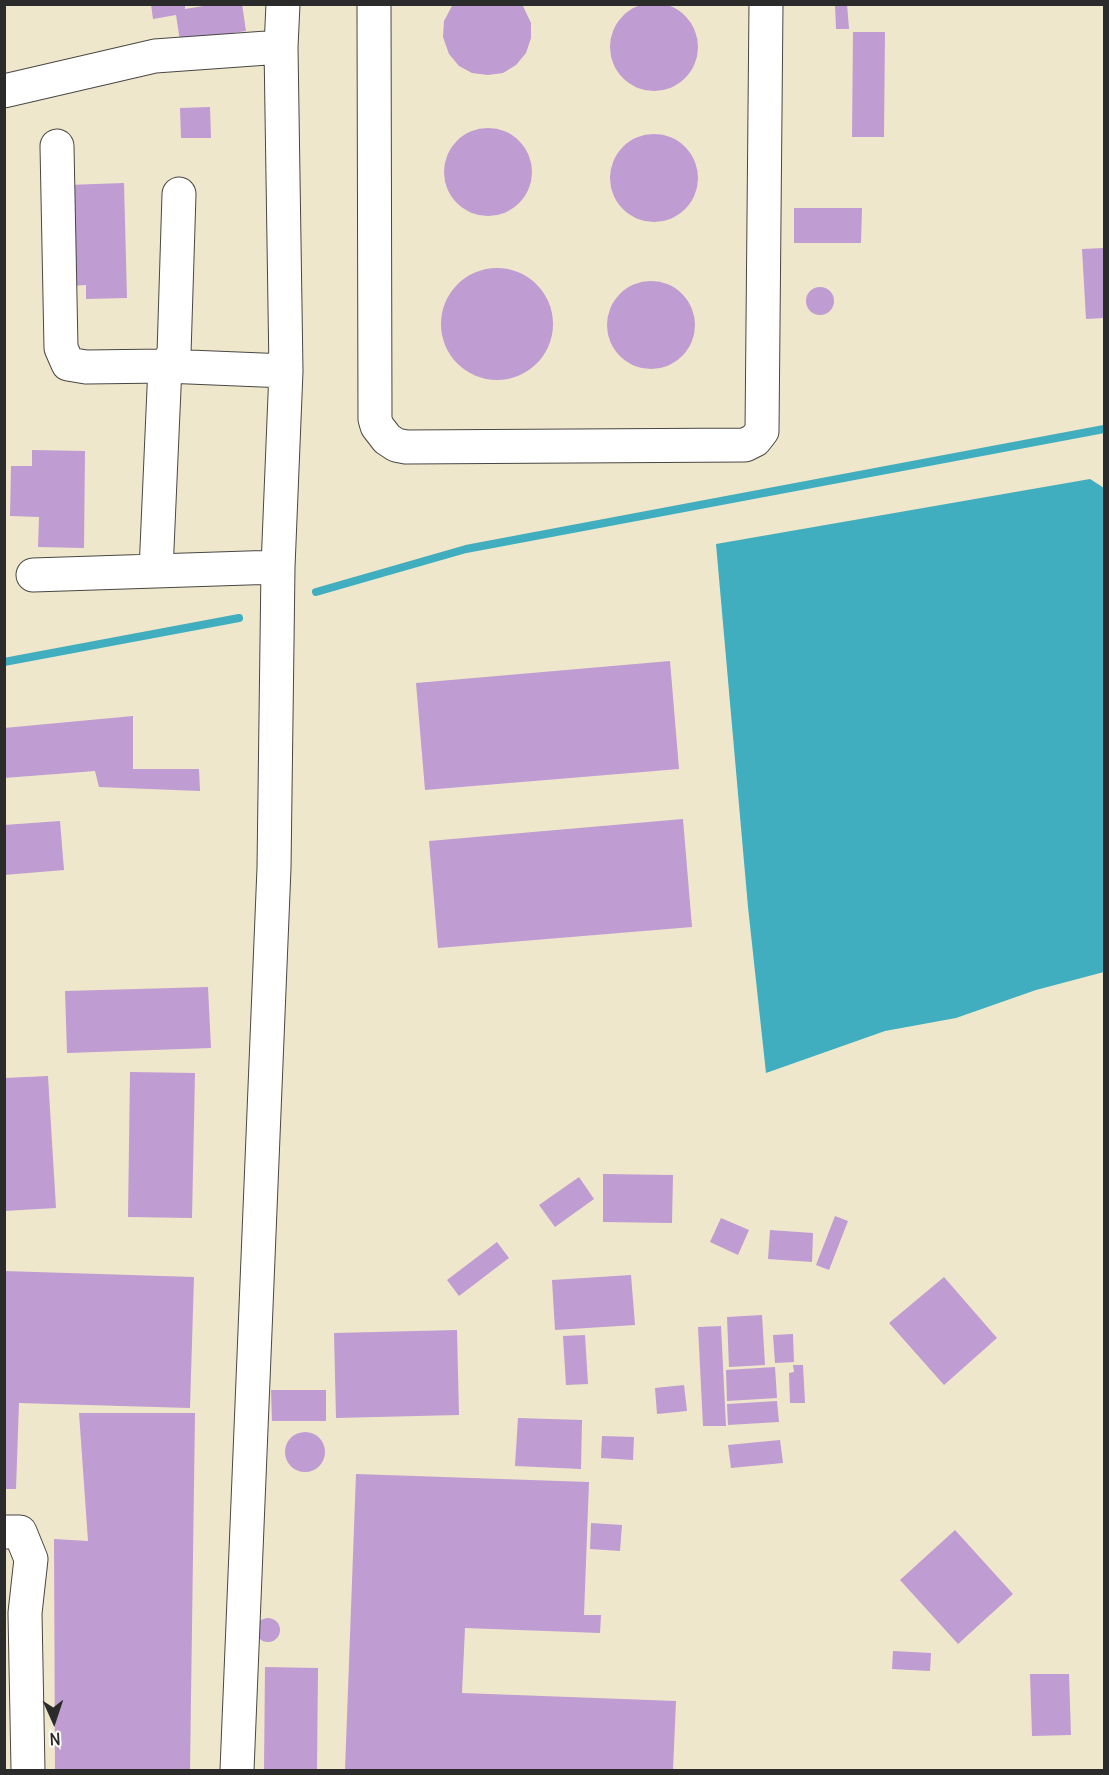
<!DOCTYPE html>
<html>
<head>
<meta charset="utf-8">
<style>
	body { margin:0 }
	#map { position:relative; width:1109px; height:1775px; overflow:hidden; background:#efe7cc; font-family:Delius,sans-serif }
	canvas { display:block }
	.frame { position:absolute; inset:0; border:6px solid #2b2b2b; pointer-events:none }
	.north { position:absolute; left:24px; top:1691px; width:60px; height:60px; -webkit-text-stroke:4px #fdfcf7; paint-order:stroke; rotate:177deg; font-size:16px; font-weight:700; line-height:24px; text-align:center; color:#2b2b2b }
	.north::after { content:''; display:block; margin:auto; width:21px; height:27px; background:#2b2b2b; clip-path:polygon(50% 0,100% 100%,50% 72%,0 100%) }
</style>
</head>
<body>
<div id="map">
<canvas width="1109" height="1775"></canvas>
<div class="frame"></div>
<div class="north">N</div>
</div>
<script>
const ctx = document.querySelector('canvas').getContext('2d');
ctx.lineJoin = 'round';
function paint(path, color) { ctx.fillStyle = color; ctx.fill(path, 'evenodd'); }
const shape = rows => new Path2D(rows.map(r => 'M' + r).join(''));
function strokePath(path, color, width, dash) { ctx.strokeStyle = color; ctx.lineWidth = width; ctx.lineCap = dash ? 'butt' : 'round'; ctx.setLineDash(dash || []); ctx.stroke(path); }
paint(shape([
	[1090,479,1104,488,1104,972,1036,990,956,1018,885,1031,766,1073,748,907,716,544]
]), '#40aebe');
strokePath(shape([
	[316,592,466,549,1104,429],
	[4,662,239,618]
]), '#40aebe', 8);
paint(shape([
	'610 47a44 44 0 1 1 88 0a44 44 0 1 1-88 0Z',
	[151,4,185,4,185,9,216,4,242,4,246,31,180,41,176,15,153,19],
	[453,4,522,4,531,23,531,38,526,53,516,65,503,73,488,75,472,73,459,66,449,54,443,37,444,21],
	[835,4,847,4,849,29,836,29],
	[853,32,885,32,884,137,852,137],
	[210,107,211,138,181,138,180,108],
	'444 172a44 44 0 1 1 88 0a44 44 0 1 1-88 0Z',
	'610 178a44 44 0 1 1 88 0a44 44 0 1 1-88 0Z',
	[124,183,127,298,86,299,86,285,70,286,67,185],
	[794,208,862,208,861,243,794,243],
	[1104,248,1104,318,1086,319,1082,249],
	'441 324a56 56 0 1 1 112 0a56 56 0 1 1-112 0Z',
	'607 325a44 44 0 1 1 88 0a44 44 0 1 1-88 0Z',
	'806 301a14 14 0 1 1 28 0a14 14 0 1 1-28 0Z',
	[32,450,85,451,84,548,38,547,39,517,10,516,11,466,32,466],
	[670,661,679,769,425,790,416,683],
	[133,716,133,769,199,769,200,791,99,787,95,771,4,778,4,728],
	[683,819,692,927,438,948,429,841],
	[60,821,64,870,4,875,4,825],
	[208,987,211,1048,67,1053,65,991],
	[130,1072,195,1073,192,1218,128,1217],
	[48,1076,56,1208,4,1211,4,1078],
	[603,1174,673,1175,672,1223,603,1222],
	[579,1177,594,1199,555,1227,539,1205],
	[835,1216,848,1221,829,1270,816,1265],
	[721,1218,749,1230,738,1255,710,1242],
	[770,1230,813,1233,812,1262,768,1259],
	[497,1242,509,1258,459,1296,447,1280],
	[4,1271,194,1277,190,1408,19,1403,16,1489,4,1489],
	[631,1275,635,1325,555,1330,552,1280],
	[944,1277,997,1338,944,1385,889,1323],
	[762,1315,765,1365,729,1367,727,1317],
	[721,1326,726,1426,703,1426,698,1327],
	[457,1330,459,1415,336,1418,334,1333],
	[793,1334,794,1362,775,1363,773,1335],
	[585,1335,588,1384,566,1385,563,1336],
	[793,1365,803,1365,805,1403,790,1403,789,1373,794,1372],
	[775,1367,777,1398,727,1401,726,1370],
	[684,1385,687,1411,657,1414,655,1388],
	[271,1390,326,1390,326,1421,272,1421],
	[777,1401,779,1422,728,1425,727,1404],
	[79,1413,195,1413,190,1770,55,1770,54,1539,88,1541],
	[518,1418,582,1420,581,1469,515,1466],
	'285 1452a20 20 0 1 1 40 0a20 20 0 1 1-40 0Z',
	[602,1436,634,1437,633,1460,601,1458],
	[780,1440,783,1463,731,1468,728,1445],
	[356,1474,589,1482,584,1615,601,1615,600,1633,465,1628,462,1693,676,1701,673,1770,345,1770],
	[591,1523,622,1525,620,1551,590,1549],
	[955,1530,1013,1594,958,1644,900,1580],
	'256 1630a12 12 0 1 1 24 0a12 12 0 1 1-24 0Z',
	[893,1651,931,1653,930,1671,892,1669],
	[265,1667,318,1668,317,1770,264,1770],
	[1030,1674,1069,1674,1071,1735,1032,1736]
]), '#bf9cd1');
const minor = shape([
	[374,4,375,419,377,426,387,439,396,445,406,447,745,445,755,440,762,431,766,4],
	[4,91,155,56,281,47],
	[57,146,61,348,68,364,86,367,165,366,286,371],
	[156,571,165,366,174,354,179,194],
	[33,575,278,567],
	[4,1532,20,1532,31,1559,25,1613,28,1770],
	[237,1770,274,868,278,567,286,371,281,47,283,4]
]);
strokePath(minor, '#484743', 35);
strokePath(minor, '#fff', 33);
</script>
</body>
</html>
